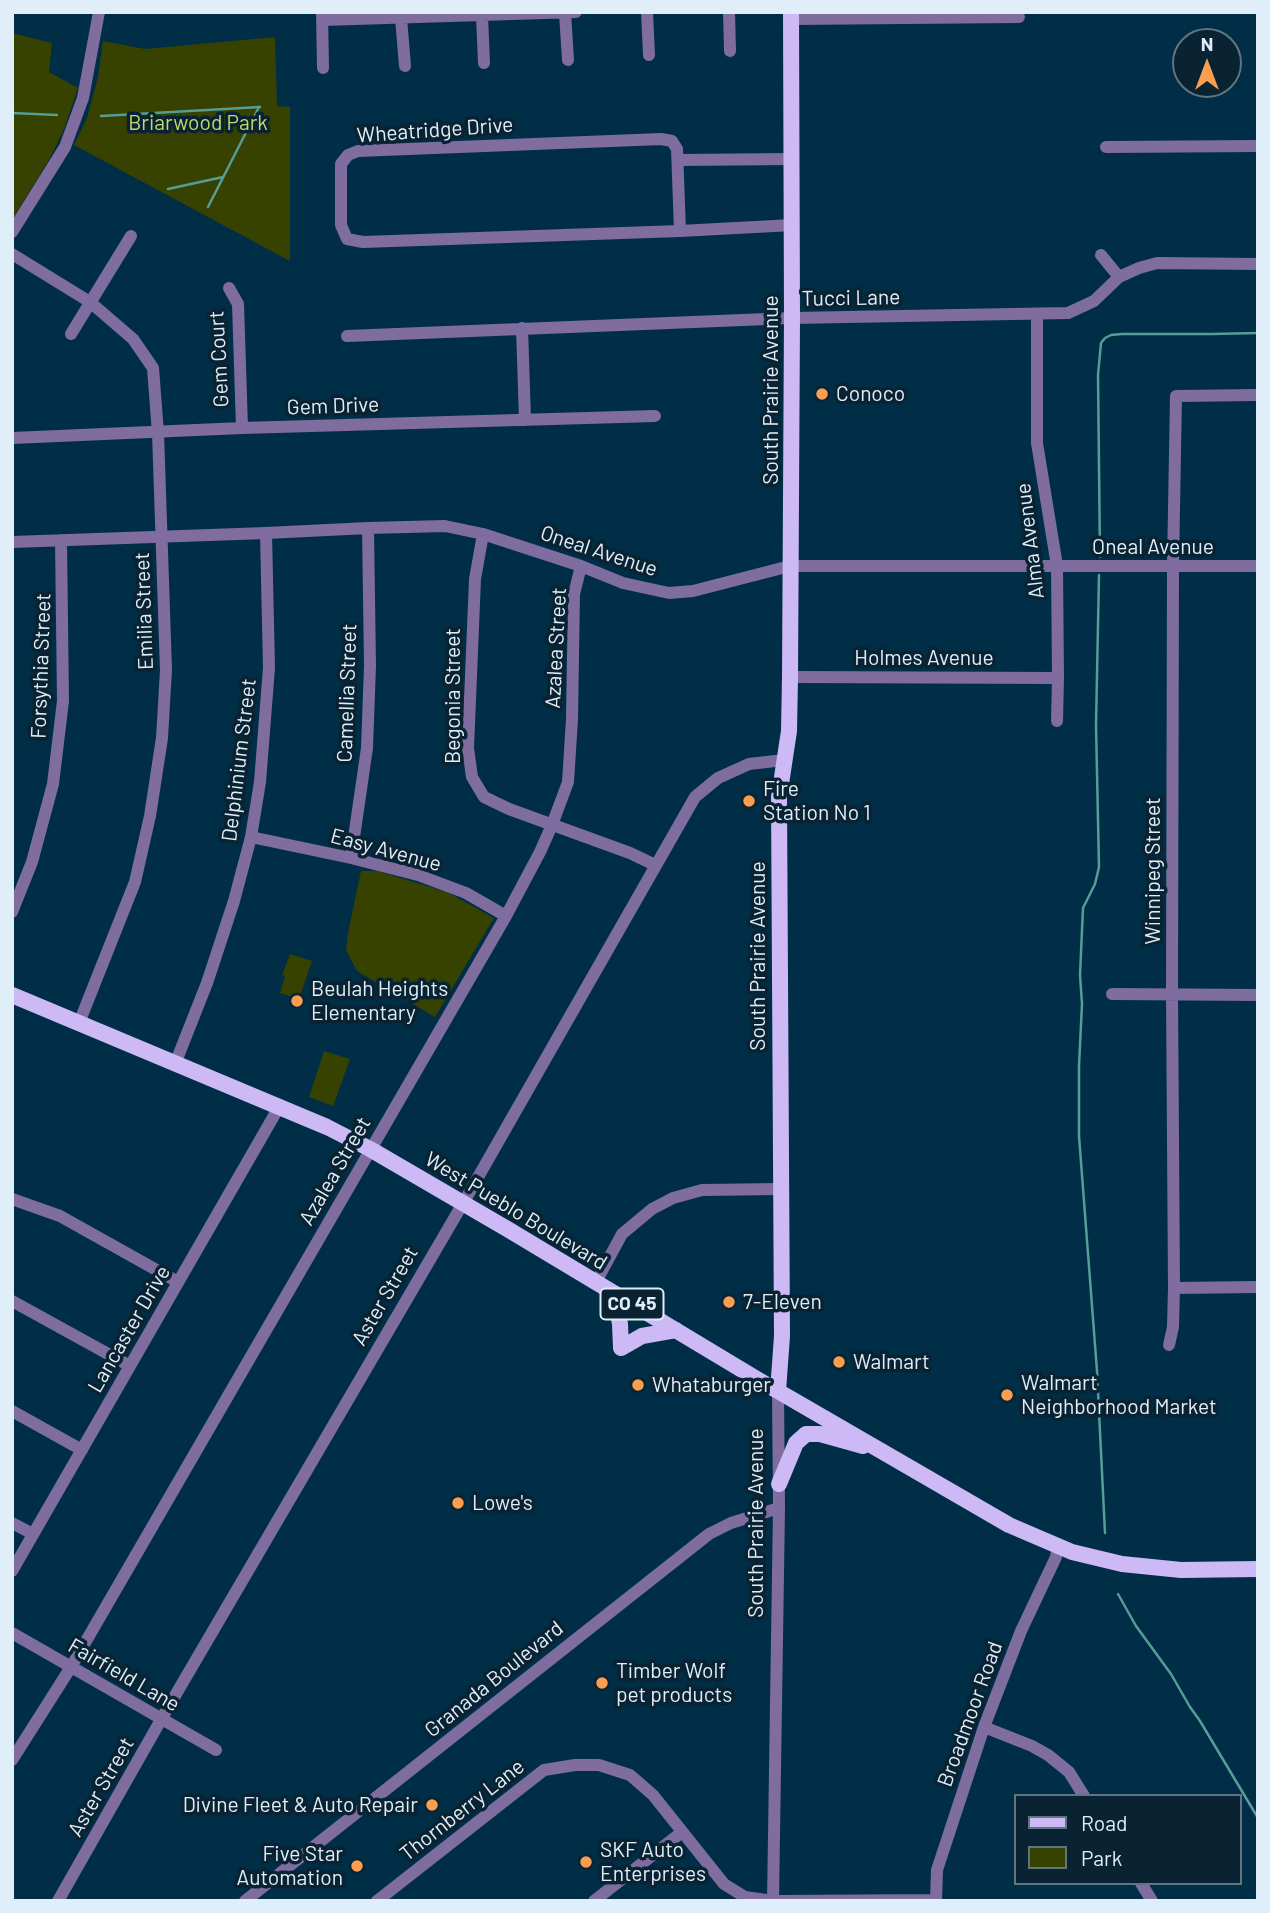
<!DOCTYPE html>
<html>
<head>
<meta charset="utf-8">
<style>
	body { margin:0 }
	#map { position:relative; width:1270px; height:1913px; overflow:hidden; background:#002e47; font-family:Barlow,sans-serif }
	canvas { display:block }
	.frame { position:absolute; inset:0; border:14px solid #e0eef9; pointer-events:none }
	.legend { position:absolute; left:1014px; top:1794px; width:228px; height:91px; box-sizing:border-box; background:#0a2333; border:2px solid #607482; margin:0; padding:9px 12px; list-style:none; font-size:21px; color:#e0eef9 }
	.legend li { display:flex; align-items:center; gap:14px; height:35px }
	.legend b { width:35px; border:2px solid #607482 }
	.north { position:absolute; left:1172px; top:28px; width:70px; height:70px; box-sizing:border-box; background:#0a2333; border:2px solid #607482; border-radius:50%; rotate:0deg; font-size:19px; font-weight:700; line-height:28px; text-align:center; color:#e0eef9 }
	.north::after { content:''; display:block; margin:auto; width:24px; height:32px; background:#fa9f4f; clip-path:polygon(50% 0,100% 100%,50% 72%,0 100%) }
</style>
</head>
<body>
<div id="map">
<canvas width="1270" height="1913"></canvas>
<div class="frame"></div>
<ul class="legend">
<li><b style="height:9px;background:#cdb9f6"></b>Road</li>
<li><b style="height:19px;background:#374100"></b>Park</li>
</ul>
<div class="north">N</div>
</div>
<script>
const ctx = document.querySelector('canvas').getContext('2d');
ctx.lineJoin = 'round';
function paint(path, color) { ctx.fillStyle = color; ctx.fill(path, 'evenodd'); }
const shape = rows => new Path2D(rows.map(r => 'M' + r).join(''));
function strokePath(path, color, width, dash) { ctx.strokeStyle = color; ctx.lineWidth = width; ctx.lineCap = dash ? 'butt' : 'round'; ctx.setLineDash(dash || []); ctx.stroke(path); }
function write(font, color, halo, rows, align = 'center') {
  ctx.font = font + ' Barlow,sans-serif'; ctx.lineWidth = 7; ctx.setLineDash([]); ctx.textBaseline = 'middle'; ctx.strokeStyle = halo; ctx.fillStyle = color; for (const [text, x, y, turn = 0] of rows) {
    ctx.save(); ctx.translate(x, y); ctx.rotate((+turn || 0) * Math.PI / 180); ctx.textAlign = isNaN(turn) ? turn : align; if (halo) ctx.strokeText(text, 0, 0); ctx.fillText(text, 0, 0); ctx.restore();
  }
}
paint(shape([
	[12,33,52,43,49,72,78,88,64,129,50,158,12,220],
	[275,37,277,106,290,107,290,261,74,145,87,118,98,77,103,41,145,49],
	[361,871,377,871,447,892,494,918,435,1017,357,971,346,950,348,933],
	[290,954,312,961,299,999,280,993,285,976,282,975],
	[324,1051,350,1059,333,1106,309,1097]
]), '#374100');
strokePath(shape([
	[12,113,57,115],
	[101,116,260,107],
	[168,189,223,177],
	[208,207,259,107],
	[1100,557,1098,375,1101,343,1105,338,1111,335,1122,334,1212,334,1258,333],
	[1099,575,1096,725,1099,867,1095,884,1083,908,1080,975,1082,1004,1079,1066,1079,1136,1097,1371,1105,1533],
	[1118,1594,1136,1626,1171,1674,1190,1707,1200,1721,1258,1818]
]), '#559d96', 2.5);
strokePath(shape([
	[647,12,649,55],
	[729,12,730,51],
	[322,13,323,68],
	[565,13,568,60],
	[482,16,484,63],
	[401,18,405,66],
	[791,19,1019,17],
	[323,20,576,12],
	[1106,147,1258,146],
	[678,160,792,159],
	[680,231,677,149,672,141,661,139,358,151,348,155,341,164,341,225,347,239,363,242,680,231,793,225],
	[12,232,65,147,83,98,99,12],
	[12,254,90,302,133,339,153,368,158,433,166,670,162,738,150,816,135,882,79,1023],
	[1101,255,1119,277],
	[229,288,238,304,242,428],
	[1037,315,1037,443,1057,566,1058,678,1057,721],
	[522,328,525,420],
	[71,334,131,236],
	[347,336,792,318,1068,313,1094,301,1119,277,1139,268,1157,263,1258,264],
	[12,438,242,428,655,416],
	[483,534,475,579,468,748,472,777,484,797,509,809,630,853,655,865],
	[12,542,266,533,368,528,445,526,483,534,581,566,623,583,669,593,693,591,790,566,1258,566],
	[790,677,1058,678],
	[251,837,351,858,418,875,466,893,506,916],
	[351,858,367,748,370,666,368,528],
	[12,912,32,862,53,784,63,701,61,540],
	[1112,994,1258,995],
	[175,1064,207,983,234,901,251,837,260,782,269,668,266,533],
	[12,1199,60,1216,178,1282],
	[596,1282,622,1234,652,1209,673,1198,702,1190,780,1189],
	[1174,1288,1258,1287],
	[12,1301,130,1366],
	[1169,1345,1173,1327,1174,1288,1172,993,1173,566,1176,396,1258,395],
	[12,1411,82,1450],
	[12,1523,33,1534],
	[12,1571,279,1107],
	[12,1633,216,1750],
	[984,1727,1032,1746,1048,1755,1069,1772,1084,1796],
	[12,1760,71,1667,506,916,540,852,552,825,568,782,572,719,574,594,581,566],
	[1141,1883,1152,1901],
	[58,1901,162,1718,469,1193,695,797,718,778,749,764,784,760],
	[245,1901,709,1534,731,1523,779,1508],
	[377,1901,544,1770,575,1765,599,1765,630,1775,653,1795,724,1884,745,1897,773,1901,779,1508,778,1391],
	[594,1901,682,1832],
	[779,1901,936,1900],
	[936,1901,937,1870,984,1727,1021,1631,1056,1557,1058,1546]
]), '#7e6d9e', 12);
strokePath(shape([
	[12,995,327,1127,370,1149,509,1230,757,1379,1009,1525,1072,1552,1122,1564,1181,1570,1258,1569],
	[614,1293,620,1324,621,1348],
	[621,1348,642,1336,676,1330],
	[778,1391,782,1336,779,797,789,731,790,677,792,318,791,12],
	[779,1484,796,1443,806,1434,820,1434,863,1446]
]), '#cdb9f6', 16);
for (const [x, y, r, color] of [
	[822,394,7,"#fa9f4f"],
	[749,801,7,"#fa9f4f"],
	[297,1001,7,"#fa9f4f"],
	[729,1302,7,"#fa9f4f"],
	[839,1362,7,"#fa9f4f"],
	[638,1385,7,"#fa9f4f"],
	[1007,1395,7,"#fa9f4f"],
	[458,1503,7,"#fa9f4f"],
	[602,1683,7,"#fa9f4f"],
	[432,1805,7,"#fa9f4f"],
	[586,1862,7,"#fa9f4f"],
	[357,1866,7,"#fa9f4f"]
]) { const dot = new Path2D(); dot.arc(x, y, r, 0, 2 * Math.PI); ctx.fillStyle = color; ctx.fill(dot); strokePath(dot, '#0a2333', 2.5); }
for (const [x, y, w] of [
	[632,1304,63]
]) { const box = new Path2D(); box.roundRect(x - w / 2, y - 15.5, w, 31, 5); ctx.fillStyle = '#0a2333'; ctx.fill(box); strokePath(box, '#e0eef9', 2); }
write('bold 19px', '#e0eef9', null, [
	["CO 45",632,1304]
]);
write('21px', '#c3da6b', '#0a2333', [
	["Briarwood Park",198,123]
]);
write('21px', '#e0eef9', '#0a2333', [
	["Wheatridge Drive",435,130,-4],
	["Tucci Lane",851,298,-1],
	["Gem Court",219,359,-93],
	["South Prairie Avenue",771,390,-90],
	["Gem Drive",333,406,-2],
	["Alma Avenue",1030,541,-97],
	["Oneal Avenue",1153,547],
	["Oneal Avenue",599,551,18],
	["Emilia Street",144,611,-92],
	["Azalea Street",556,648,-87],
	["Holmes Avenue",924,658],
	["Forsythia Street",41,666,-88],
	["Camellia Street",347,693,-88],
	["Begonia Street",453,696,-90],
	["Delphinium Street",239,760,-83],
	["Easy Avenue",386,850,15],
	["Winnipeg Street",1153,871,-90],
	["South Prairie Avenue",758,956,-90],
	["Azalea Street",335,1171,-60],
	["West Pueblo Boulevard",516,1211,31],
	["Aster Street",385,1296,-60],
	["Lancaster Drive",129,1329,-60],
	["South Prairie Avenue",756,1523,-90],
	["Fairfield Lane",124,1675,30],
	["Granada Boulevard",494,1679,-39],
	["Broadmoor Road",970,1714,-70],
	["Aster Street",101,1787,-60],
	["Thornberry Lane",462,1810,-38]
]);
write('21px', '#e0eef9', '#0a2333', [
	["Conoco",836,394],
	["Fire",763,789],
	["Station No 1",763,813],
	["Beulah Heights",311,989],
	["Elementary",311,1013],
	["7-Eleven",743,1302],
	["Walmart",853,1362],
	["Walmart",1021,1383],
	["Neighborhood Market",1021,1407],
	["Whataburger",652,1385],
	["Lowe's",472,1503],
	["Timber Wolf",616,1671],
	["pet products",616,1695],
	["Divine Fleet & Auto Repair",418,1805,"right"],
	["SKF Auto",600,1850],
	["Enterprises",600,1874],
	["Five Star",343,1854,"right"],
	["Automation",343,1878,"right"]
], 'left');
</script>
</body>
</html>
